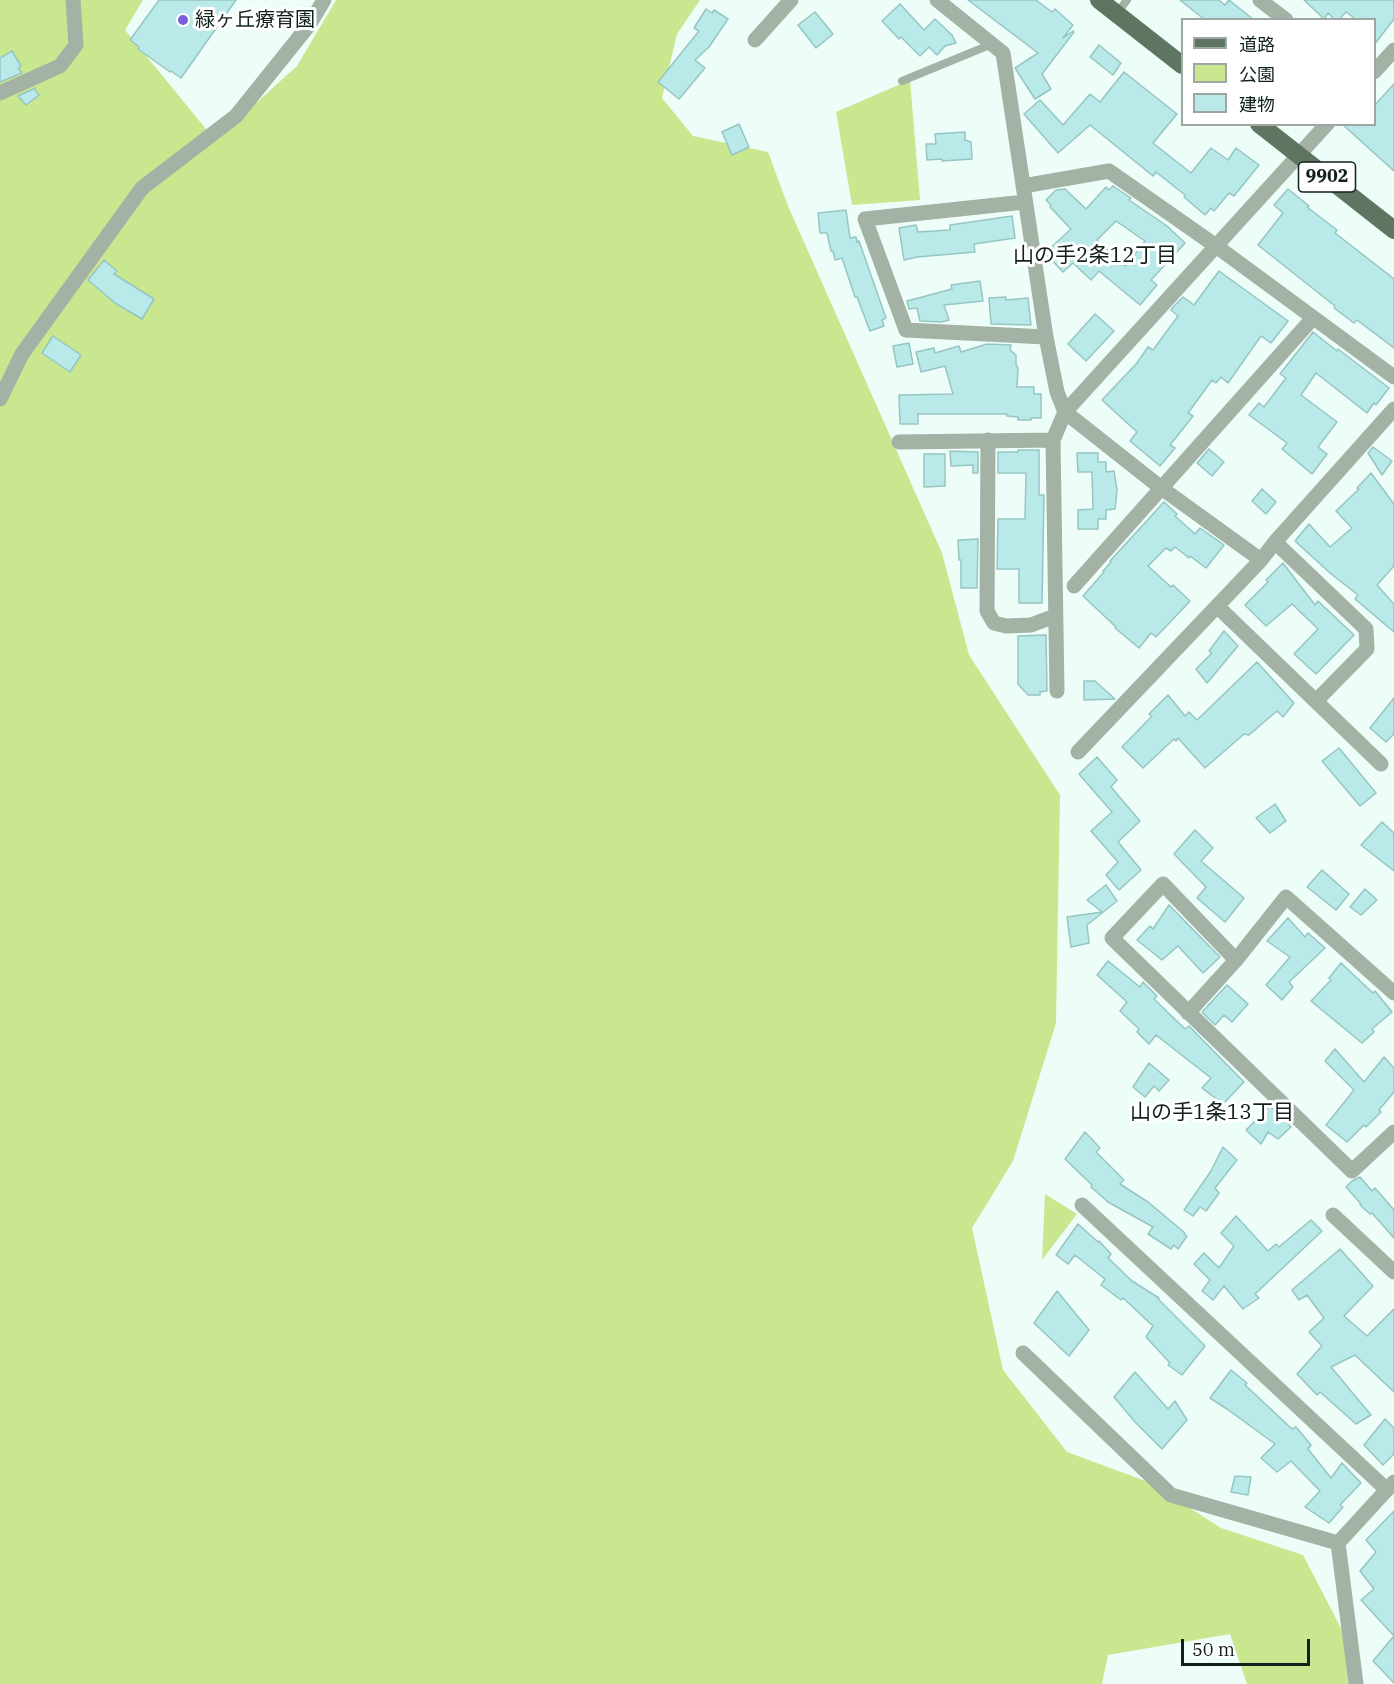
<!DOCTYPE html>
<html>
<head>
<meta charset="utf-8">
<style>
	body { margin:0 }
	#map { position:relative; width:1394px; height:1684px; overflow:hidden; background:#ecfef7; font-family:"IBM Plex Serif","Noto Sans JP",serif }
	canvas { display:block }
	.legend { position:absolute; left:1181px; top:18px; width:195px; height:108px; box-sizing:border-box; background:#fff; border:2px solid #9fa6a4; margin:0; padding:8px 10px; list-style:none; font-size:18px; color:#10201b }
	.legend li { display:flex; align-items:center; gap:12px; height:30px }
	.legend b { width:30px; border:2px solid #9fa6a4 }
	.scale { position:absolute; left:1181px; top:1639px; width:129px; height:27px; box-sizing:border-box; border:3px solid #10201b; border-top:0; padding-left:8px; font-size:18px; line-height:21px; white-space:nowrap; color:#10201b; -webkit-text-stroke:4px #fff; paint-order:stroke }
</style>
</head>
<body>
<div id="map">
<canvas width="1394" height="1684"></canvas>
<ul class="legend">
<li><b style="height:8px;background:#5e7661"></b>道路</li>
<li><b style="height:16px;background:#c8e78f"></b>公園</li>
<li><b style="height:16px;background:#b9e9e8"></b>建物</li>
</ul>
<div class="scale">50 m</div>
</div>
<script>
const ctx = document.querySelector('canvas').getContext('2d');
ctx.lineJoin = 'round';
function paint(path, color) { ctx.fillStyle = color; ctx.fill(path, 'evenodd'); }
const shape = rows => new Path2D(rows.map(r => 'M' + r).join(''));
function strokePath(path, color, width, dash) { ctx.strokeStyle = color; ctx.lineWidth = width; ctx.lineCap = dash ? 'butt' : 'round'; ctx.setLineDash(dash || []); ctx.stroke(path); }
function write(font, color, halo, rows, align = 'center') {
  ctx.font = font + ' "IBM Plex Serif","Noto Sans JP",serif'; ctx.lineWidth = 6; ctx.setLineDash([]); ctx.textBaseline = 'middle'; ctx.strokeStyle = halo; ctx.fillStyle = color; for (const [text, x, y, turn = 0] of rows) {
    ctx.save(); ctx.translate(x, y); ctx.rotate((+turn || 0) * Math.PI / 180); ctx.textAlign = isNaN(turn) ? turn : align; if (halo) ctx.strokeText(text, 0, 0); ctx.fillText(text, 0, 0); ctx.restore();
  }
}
paint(shape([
	[0,0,143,0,125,30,215,140,297,66,336,0,700,0,677,34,662,98,693,136,768,152,788,206,942,553,969,655,1060,795,1056,1023,1013,1161,972,1228,1003,1370,1067,1452,1151,1483,1221,1528,1303,1555,1343,1632,1348,1684,1247,1684,1230,1634,1108,1655,1102,1684,0,1684],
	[910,80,920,200,852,205,836,112],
	[1045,1194,1077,1214,1042,1260]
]), '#c8e78f');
const building = shape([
	[159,0,236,0,181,78,171,71,170,72,138,49,139,47,130,40,159,0],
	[968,0,1036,0,1052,12,1055,9,1073,25,1063,38,1073,31,1074,32,1042,74,1051,89,1035,99,1015,68,1038,53,968,0],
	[1180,0,1219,0,1225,5,1229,0,1254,20,1205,20,1180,0],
	[1304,0,1394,0,1394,19,1374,45,1374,20,1357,20,1346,12,1339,20,1335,20,1328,13,1324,19,1304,0],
	[900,4,924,30,935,19,952,35,956,43,945,46,937,55,929,47,920,56,901,37,899,39,882,21,900,4],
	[706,9,712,13,714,10,728,19,709,47,695,60,705,68,679,99,658,82,699,31,694,28,706,9],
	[815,12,833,34,816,48,798,25,815,12],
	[1099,45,1121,63,1113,75,1090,57,1099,45],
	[12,51,21,66,18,68,22,73,0,82,0,58,12,51],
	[1124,72,1177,114,1153,143,1191,173,1211,148,1228,160,1236,148,1259,165,1234,196,1229,193,1214,211,1211,208,1205,215,1184,197,1185,195,1156,172,1153,176,1090,125,1058,153,1024,114,1040,100,1063,125,1090,94,1100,102,1124,72],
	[1394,84,1394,171,1342,124,1374,124,1374,106,1394,84],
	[35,88,35,90,39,95,26,105,18,96,35,88],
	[739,124,749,147,732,155,722,132,739,124],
	[965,132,965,140,971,142,972,159,942,161,942,159,927,160,926,144,936,144,935,134,965,132],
	[1113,186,1131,198,1129,200,1167,226,1185,243,1151,280,1157,285,1140,305,1099,271,1091,280,1073,263,1063,272,1045,253,1071,229,1050,207,1051,205,1046,200,1056,190,1065,189,1086,209,1106,187,1109,190,1113,186],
	[1116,221,1145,241,1125,266,1097,240,1116,221],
	[1288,189,1309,206,1307,207,1337,230,1335,233,1394,279,1394,348,1357,320,1354,323,1334,308,1335,306,1258,245,1283,213,1274,205,1288,189],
	[846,210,850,238,856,237,857,242,859,241,886,318,882,320,884,326,870,331,857,297,855,297,842,258,835,260,833,251,831,251,827,233,820,233,818,213,846,210],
	[1012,216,1015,238,974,244,975,252,917,257,904,260,899,228,916,225,918,232,950,230,950,225,1012,216],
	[104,260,117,271,114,274,154,299,142,319,115,303,88,280,104,260],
	[1219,271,1288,321,1271,343,1261,336,1228,383,1221,377,1216,383,1212,380,1188,413,1193,416,1170,445,1175,448,1160,466,1130,441,1137,432,1102,400,1137,363,1148,347,1153,350,1178,316,1171,310,1174,306,1183,297,1194,305,1219,271],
	[980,281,983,301,944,305,949,320,941,322,920,321,917,308,909,309,907,301,952,289,951,285,980,281],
	[1006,297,1006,300,1028,298,1031,325,991,324,989,298,1006,297],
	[1095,314,1114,331,1086,361,1068,344,1095,314],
	[1313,332,1337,351,1338,349,1389,388,1376,405,1374,403,1367,413,1316,373,1301,395,1337,422,1318,447,1327,454,1312,474,1282,449,1287,443,1249,415,1259,403,1264,407,1286,378,1280,374,1313,332],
	[53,336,81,355,70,372,42,353,53,336],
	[909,343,913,364,897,367,893,346,909,343],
	[987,344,1011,345,1010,350,1016,355,1016,365,1018,368,1017,387,1034,387,1034,394,1041,394,1041,418,1031,418,1031,420,1018,420,1018,417,1007,416,1007,414,918,414,918,424,900,424,899,395,953,394,945,366,921,372,916,352,934,348,935,353,959,346,961,352,987,344],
	[1373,447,1392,461,1382,475,1368,453,1373,447],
	[1209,449,1224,462,1212,476,1197,463,1209,449],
	[1018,450,1039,450,1039,495,1044,495,1042,603,1019,603,1019,569,997,569,998,519,1025,519,1026,473,998,473,998,452,1018,452,1018,450],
	[950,451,978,452,978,473,973,473,973,465,951,466,950,451],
	[1077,453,1098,453,1098,462,1106,462,1106,472,1114,471,1117,490,1115,509,1106,510,1106,519,1098,519,1098,529,1078,529,1078,510,1093,509,1092,472,1078,472,1077,453],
	[924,454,945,454,945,486,924,487,924,454],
	[1371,473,1394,504,1394,566,1377,585,1394,604,1394,632,1355,599,1358,595,1330,573,1295,541,1309,524,1330,547,1352,528,1336,511,1359,489,1357,488,1371,473],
	[1262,489,1276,502,1266,514,1252,501,1262,489],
	[1164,502,1177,514,1175,516,1195,534,1200,528,1224,545,1206,568,1190,556,1189,558,1175,547,1171,551,1166,548,1148,566,1171,587,1173,585,1190,601,1156,637,1151,633,1139,648,1115,628,1116,627,1083,596,1104,572,1103,571,1111,562,1110,561,1164,502],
	[978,539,977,588,961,588,961,560,959,560,958,540,978,539],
	[1283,563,1315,605,1318,601,1354,635,1316,674,1294,654,1318,629,1292,604,1266,626,1245,605,1268,582,1266,580,1283,563],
	[1224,631,1238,646,1207,683,1196,669,1212,653,1209,651,1224,631],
	[1046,635,1047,691,1040,692,1040,695,1028,695,1018,684,1018,636,1046,635],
	[1257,662,1294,703,1283,717,1277,711,1249,735,1244,734,1205,768,1178,738,1176,741,1174,739,1143,768,1122,747,1152,716,1149,714,1168,695,1185,716,1189,712,1197,720,1257,662],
	[1084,681,1095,681,1115,699,1084,700,1084,681],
	[1394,698,1394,734,1386,742,1370,728,1394,698],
	[1339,748,1376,793,1360,806,1322,761,1339,748],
	[1097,757,1117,780,1111,787,1140,821,1118,842,1141,870,1119,890,1106,875,1118,862,1091,831,1112,812,1079,774,1097,757],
	[1275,804,1286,821,1270,833,1256,818,1275,804],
	[1382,822,1394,833,1394,871,1361,845,1382,822],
	[1195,830,1213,848,1201,861,1244,898,1225,922,1197,898,1206,887,1174,854,1195,830],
	[1322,870,1349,894,1336,910,1307,887,1322,870],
	[1106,885,1117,901,1087,925,1089,943,1071,947,1067,917,1102,912,1087,900,1106,885],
	[1365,889,1377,900,1361,915,1350,907,1365,889],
	[1169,905,1220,957,1203,973,1178,946,1162,960,1137,940,1150,926,1153,929,1169,905],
	[1288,918,1305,937,1308,933,1325,948,1289,982,1293,987,1282,1000,1266,985,1290,957,1267,941,1288,918],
	[1108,961,1140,987,1143,982,1157,996,1154,999,1185,1029,1189,1026,1244,1082,1223,1104,1202,1088,1211,1078,1156,1035,1149,1044,1137,1032,1139,1029,1120,1011,1127,1002,1097,975,1108,961],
	[1341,963,1373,993,1375,991,1392,1012,1372,1029,1374,1032,1362,1043,1311,1001,1331,980,1329,978,1341,963],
	[1227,985,1248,1004,1232,1022,1224,1015,1215,1025,1202,1012,1227,985],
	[1335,1049,1364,1082,1384,1057,1394,1068,1394,1092,1379,1110,1381,1112,1366,1127,1364,1125,1347,1142,1326,1125,1354,1090,1325,1061,1335,1049],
	[1149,1063,1169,1080,1159,1091,1154,1086,1145,1097,1133,1087,1149,1063],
	[1270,1106,1291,1127,1278,1139,1268,1132,1261,1144,1246,1130,1270,1106],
	[1085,1132,1100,1148,1096,1152,1124,1180,1120,1184,1148,1202,1185,1233,1184,1234,1187,1236,1178,1249,1174,1245,1171,1249,1148,1234,1153,1227,1108,1202,1091,1187,1092,1185,1065,1159,1085,1132],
	[1223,1147,1237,1160,1215,1188,1219,1193,1206,1211,1200,1207,1193,1216,1184,1210,1211,1171,1223,1147],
	[1360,1177,1372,1191,1375,1188,1394,1210,1394,1238,1372,1213,1370,1214,1360,1205,1361,1204,1346,1187,1352,1181,1360,1177],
	[1236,1216,1268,1251,1276,1244,1279,1247,1311,1220,1322,1231,1255,1294,1259,1298,1243,1309,1224,1286,1213,1300,1202,1291,1210,1280,1194,1264,1204,1253,1219,1268,1234,1246,1221,1233,1236,1216],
	[1078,1224,1098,1242,1099,1241,1111,1254,1108,1258,1132,1281,1159,1298,1158,1299,1205,1346,1182,1375,1168,1365,1170,1363,1146,1337,1153,1326,1123,1298,1121,1300,1101,1285,1105,1279,1075,1255,1068,1264,1056,1255,1078,1224],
	[1340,1249,1373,1286,1344,1316,1367,1336,1394,1309,1394,1392,1355,1355,1331,1367,1371,1415,1356,1424,1320,1392,1317,1395,1297,1374,1322,1346,1309,1332,1324,1318,1307,1295,1299,1300,1292,1290,1340,1249],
	[1057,1291,1089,1330,1069,1356,1034,1323,1057,1291],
	[1231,1370,1247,1383,1245,1385,1292,1429,1296,1427,1311,1445,1308,1449,1331,1478,1342,1463,1361,1483,1340,1505,1343,1507,1329,1523,1305,1507,1320,1491,1291,1461,1277,1472,1261,1458,1275,1444,1227,1409,1210,1398,1231,1370],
	[1135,1372,1168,1409,1175,1401,1187,1420,1162,1449,1135,1422,1114,1397,1135,1372],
	[1385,1419,1394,1428,1394,1454,1383,1465,1364,1445,1385,1419],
	[1235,1476,1251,1477,1248,1495,1231,1492,1235,1476],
	[1394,1511,1394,1683,1373,1661,1394,1636,1361,1600,1374,1589,1360,1571,1376,1552,1366,1540,1394,1511]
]);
paint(building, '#b9e9e8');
strokePath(building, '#96c5c4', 1.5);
strokePath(shape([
	[1117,13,1127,0],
	[902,81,992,44]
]), '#a4b1a5', 8);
strokePath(shape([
	[937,0,1003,53,1046,337,1057,392,1065,412,1053,440,1057,691],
	[1260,0,1286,20],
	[755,40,791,0],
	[1374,72,1394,50],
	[0,93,60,66,76,45,73,0],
	[1023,186,1109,171,1216,246,1394,377],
	[1025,202,865,219,906,330,1046,337],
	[0,399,22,354,142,188,236,116,309,25,324,0],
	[988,440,987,611,994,623,1006,626,1031,625,1055,616],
	[899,442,1053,440],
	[1275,542,1366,629,1367,649,1316,701],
	[1261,560,1160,487,1065,412,1327,124],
	[1074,586,1313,318],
	[1217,606,1381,764],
	[1078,752,1261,560,1275,542,1394,409],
	[1236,960,1163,884,1112,938,1352,1171,1394,1132],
	[1188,1013,1236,960,1286,897,1394,993],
	[1082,1205,1387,1490],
	[1333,1215,1394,1272],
	[1023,1353,1171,1495,1338,1543],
	[1356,1684,1338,1543,1394,1482]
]), '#a4b1a5', 15);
strokePath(shape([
	[1099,0,1182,65],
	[1259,124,1394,230]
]), '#5e7661', 18);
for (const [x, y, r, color] of [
	[183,20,6,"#7760da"]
]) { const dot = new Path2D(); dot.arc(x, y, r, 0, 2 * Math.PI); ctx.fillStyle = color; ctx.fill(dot); strokePath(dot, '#fff', 2); }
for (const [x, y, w] of [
	[1327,177,57]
]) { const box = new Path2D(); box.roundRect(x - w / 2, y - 15, w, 30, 4.5); ctx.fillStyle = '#fff'; ctx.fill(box); strokePath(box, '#10201b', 1.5); }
write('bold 18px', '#10201b', null, [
	["9902",1327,177]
]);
write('20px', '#10201b', '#fff', [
	["緑ヶ丘療育園",195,20]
], 'left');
write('21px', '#10201b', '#fff', [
	["山の手2条12丁目",1095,256],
	["山の手1条13丁目",1212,1113]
]);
</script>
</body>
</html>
